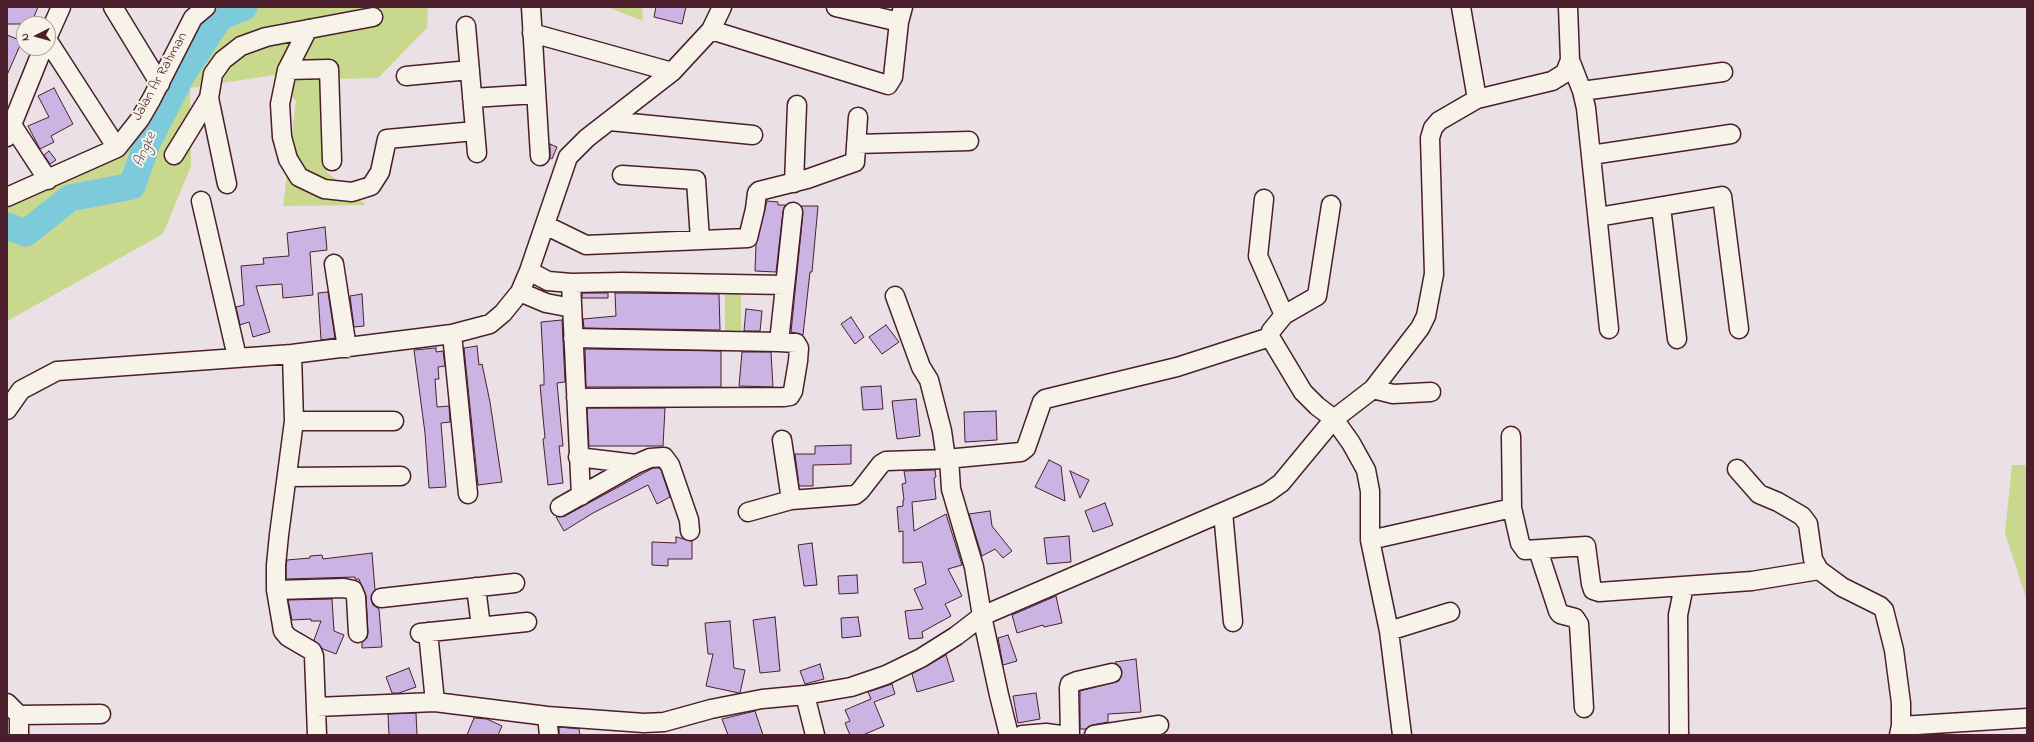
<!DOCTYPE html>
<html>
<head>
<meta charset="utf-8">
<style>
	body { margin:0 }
	#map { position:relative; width:2034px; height:742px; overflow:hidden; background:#eae0e6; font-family:"Indie Flower",sans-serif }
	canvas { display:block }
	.frame { position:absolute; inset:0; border:8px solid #4a1f2b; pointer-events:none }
	.north { position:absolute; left:16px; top:16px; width:40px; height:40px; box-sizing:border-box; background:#f7f3e8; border:1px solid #b29e9c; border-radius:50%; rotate:264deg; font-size:11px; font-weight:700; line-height:16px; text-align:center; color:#4a1f2b }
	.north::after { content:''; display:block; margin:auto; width:14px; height:18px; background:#4a1f2b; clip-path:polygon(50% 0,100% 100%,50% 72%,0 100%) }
</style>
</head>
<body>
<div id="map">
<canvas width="2034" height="742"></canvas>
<div class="frame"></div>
<div class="north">N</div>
</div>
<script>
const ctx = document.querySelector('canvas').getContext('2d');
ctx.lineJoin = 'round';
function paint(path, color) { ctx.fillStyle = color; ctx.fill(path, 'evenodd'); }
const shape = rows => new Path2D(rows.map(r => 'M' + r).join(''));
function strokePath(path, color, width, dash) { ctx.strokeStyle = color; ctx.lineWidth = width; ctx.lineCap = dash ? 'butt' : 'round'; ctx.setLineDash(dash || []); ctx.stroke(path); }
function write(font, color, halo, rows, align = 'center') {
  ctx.font = font + ' "Indie Flower",sans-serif'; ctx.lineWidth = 4; ctx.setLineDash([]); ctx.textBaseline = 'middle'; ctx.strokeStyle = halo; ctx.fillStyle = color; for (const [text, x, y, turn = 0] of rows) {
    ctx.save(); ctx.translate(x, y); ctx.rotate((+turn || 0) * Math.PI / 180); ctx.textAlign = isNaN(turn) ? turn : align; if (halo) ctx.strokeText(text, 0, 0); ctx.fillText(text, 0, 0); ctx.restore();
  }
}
paint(shape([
	[218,7,428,7,427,28,378,78,334,79,327,172,366,205,283,206,296,101,274,75,190,88,191,166,163,234,9,320,7,319,7,196,109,155,207,13],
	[608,7,642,7,643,21],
	[725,293,741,293,741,340,725,340],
	[2012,465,2027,465,2027,601,2005,533]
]), '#c8d88c');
strokePath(shape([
	[7,226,26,233,70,198,132,186,148,141,183,73,220,17,244,7]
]), '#7ccada', 27);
const building = shape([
	[7,7,38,7,31,24,7,24,7,7],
	[656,7,686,7,682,24,654,17,656,7],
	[7,35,22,41,7,75,7,35],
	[54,88,73,124,51,136,54,142,40,149,28,126,49,117,38,96,54,88],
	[550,144,557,147,552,159,550,158,550,144],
	[49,151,56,160,50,164,44,155,49,151],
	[767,201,778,202,778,205,785,205,783,211,776,272,755,271,756,244,767,201],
	[801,206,818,206,812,272,810,272,803,335,791,332,803,213,801,206],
	[325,227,327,250,310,252,313,295,283,298,282,284,256,286,270,332,253,337,249,322,240,325,236,307,244,305,241,266,264,264,263,258,289,256,287,233,325,227],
	[328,292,335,338,321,340,318,293,328,292],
	[582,293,608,293,608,298,582,298,582,293],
	[615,293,719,294,720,330,584,328,583,319,616,316,615,293],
	[362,294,364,326,354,327,350,296,362,294],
	[746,309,762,311,760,331,744,331,746,309],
	[851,317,864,337,855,344,841,324,851,317],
	[562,320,565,382,557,383,563,446,559,446,563,483,548,485,543,439,545,438,540,385,544,385,544,376,541,322,562,320],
	[886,325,899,342,882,354,869,337,886,325],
	[477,346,479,365,482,364,490,402,502,482,478,485,464,348,477,346],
	[436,348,436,352,443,351,445,366,438,367,439,379,435,379,437,407,449,406,450,422,441,423,446,487,429,488,425,433,414,350,436,348],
	[585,349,721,351,721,387,586,387,585,349],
	[742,352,771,352,773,387,739,386,742,352],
	[881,386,883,409,863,410,861,387,881,386],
	[916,399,920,436,897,439,892,401,916,399],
	[587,408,665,408,663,446,589,446,587,408],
	[996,411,997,440,965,442,964,412,996,411],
	[851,445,851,464,813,465,813,486,799,486,795,454,815,454,815,446,851,445],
	[1049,460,1061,466,1065,501,1035,487,1049,460],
	[653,468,659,468,661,470,670,497,657,504,648,485,593,513,564,531,556,517,565,516,653,468],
	[935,470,936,477,934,478,936,499,912,502,914,531,946,514,962,565,948,569,962,596,945,604,951,616,922,632,923,638,909,639,905,611,923,609,914,589,926,584,922,562,903,563,903,531,899,532,897,507,903,506,903,500,904,500,902,484,906,483,904,471,935,470],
	[1070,471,1089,480,1080,498,1070,471],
	[1105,503,1113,525,1093,532,1085,511,1105,503],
	[990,511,992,526,1012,551,1003,558,995,549,982,556,969,514,990,511],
	[1069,536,1071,562,1047,564,1044,538,1069,536],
	[676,537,692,541,692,559,668,559,668,566,652,565,652,542,676,543,676,537],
	[812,543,817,585,804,586,798,545,812,543],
	[372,553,375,590,371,599,373,605,379,609,382,647,362,648,362,642,367,638,368,632,366,596,359,579,355,579,355,577,286,579,286,566,287,560,310,558,310,556,322,555,323,559,372,553],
	[857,575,858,593,839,594,838,576,857,575],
	[1056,596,1062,623,1044,627,1043,625,1017,633,1012,615,1056,596],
	[332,599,334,631,344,635,336,654,323,649,314,640,321,621,311,621,311,619,292,620,288,600,332,599],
	[775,617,780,671,760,673,753,620,775,617],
	[858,617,861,636,842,638,841,618,858,617],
	[730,621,734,668,745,670,740,693,739,693,706,686,713,654,708,654,705,623,730,621],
	[1008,635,1017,661,1003,665,998,638,1008,635],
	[946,655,954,681,917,692,912,674,946,655],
	[1136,659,1141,712,1108,714,1108,722,1092,725,1086,729,1080,729,1080,691,1119,681,1122,671,1115,662,1136,659],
	[820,664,824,679,805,684,800,671,820,664],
	[409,668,416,687,399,693,392,693,386,677,409,668],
	[892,684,895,694,874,702,884,726,863,735,850,735,845,723,850,721,845,710,871,699,868,692,892,684],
	[1036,693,1040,719,1018,723,1013,696,1036,693],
	[755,711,763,735,728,735,722,719,755,711],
	[416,713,417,735,389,735,388,714,416,713],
	[474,718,487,719,502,726,498,735,467,735,474,718],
	[559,727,579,729,580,735,559,735,559,727]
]);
paint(building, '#cbb4e3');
strokePath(building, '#4a1f2b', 1);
const street = shape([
	[113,7,160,84],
	[531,7,540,156],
	[836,7,899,22],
	[1461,7,1477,99],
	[466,26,477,153],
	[308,29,287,70,280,104,282,137,288,159,299,177,324,189,352,192,371,186,380,172,387,139,475,131],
	[711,30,888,85,893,77,899,22,903,7],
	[532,33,672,72],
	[48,36,61,7],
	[48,41,117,148],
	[1570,60,1582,91,1586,108,1609,329],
	[287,70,329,69,332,161],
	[406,76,470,70],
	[1582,91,1723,72],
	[209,98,227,184],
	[472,98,536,94],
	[610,121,753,135],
	[12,125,48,180],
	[7,137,43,48],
	[856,144,969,141],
	[174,155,209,98,213,74,223,60,241,46,266,37,373,17],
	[1591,155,1731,134],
	[622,175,696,180,700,240],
	[794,183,797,105],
	[7,197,117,148,140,119,151,100,193,18,206,7],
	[1264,199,1258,256,1284,315],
	[201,201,237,357],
	[1331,205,1317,296,1284,315,1271,331,1270,337,1303,392,1317,406,1334,419,1351,443,1366,470,1370,491,1370,540,1389,631,1402,735],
	[1661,207,1677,339],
	[1598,217,1722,196,1739,329],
	[545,225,586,245,748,238,755,209,757,193,759,191,807,179,855,162,858,117],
	[334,264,347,348],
	[529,271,548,281,571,283,623,282,785,285],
	[571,283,581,496],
	[520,292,546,303,572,308],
	[895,296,921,367,929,380,942,431,946,459],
	[452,334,468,494],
	[573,338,779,342,796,343,799,348,798,361,793,391,790,396,784,397,576,398],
	[779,342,793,212],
	[292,354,294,421,279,535,276,565,276,590,283,631,288,637,312,651,314,656,317,735],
	[1373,389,1393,394,1431,392],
	[7,410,21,390,57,371,292,354,452,334,490,324,503,313,520,292,529,271,568,157,587,138,672,72,711,30,722,7],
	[294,421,394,421],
	[1511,436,1512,508],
	[782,440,791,500],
	[578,457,636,464],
	[949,458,951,489,974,567,982,616,999,695,1009,735],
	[1737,469,1759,494,1778,502,1802,516,1808,524,1813,559,1819,570],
	[287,477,401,476],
	[560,507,636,464,650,458,664,457,670,465,689,520,690,531],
	[748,512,791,500,855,495,860,491,881,464,886,461,946,459,1021,452,1026,448,1042,402,1045,399,1177,367,1270,337],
	[1223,512,1233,622],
	[1370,540,1512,508,1520,543,1525,550,1586,546,1591,584,1593,590,1599,592,1752,581,1819,570,1842,587,1880,606,1884,610,1894,650,1901,703,1901,726,1899,735],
	[1538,550,1558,611,1560,614,1575,618,1579,624,1584,708],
	[476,587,481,627],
	[276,590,344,588,353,590,356,597,358,633],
	[381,598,515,583],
	[1389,631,1450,612],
	[428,632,435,702],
	[420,633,527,622],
	[805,695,815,735],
	[7,703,19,715,101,714],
	[316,707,435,702,547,716,644,723,664,722,711,709,762,699,805,695,851,687,886,675,921,658,956,636,982,616,1267,493,1281,483,1334,419,1373,389,1420,328,1426,316,1434,274,1430,138,1433,128,1439,121,1477,99,1552,81,1565,73,1570,60,1568,7],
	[19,715,19,735],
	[547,716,549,735],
	[1901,726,2027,718],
	[1022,735,1046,733,1061,735],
	[1070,735,1069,688,1070,684,1077,681,1112,673],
	[1094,735,1159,725],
	[1679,735,1678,615,1684,586]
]);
strokePath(street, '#4a1f2b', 21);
strokePath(street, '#f7f3e8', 18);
write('14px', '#4a1f2b', '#f7f3e8', [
	["Jalan Ar Rahman",161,77,-61]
]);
write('italic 15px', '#595260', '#f7f3e8', [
	["Angke",146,150,-67]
]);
</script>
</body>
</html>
